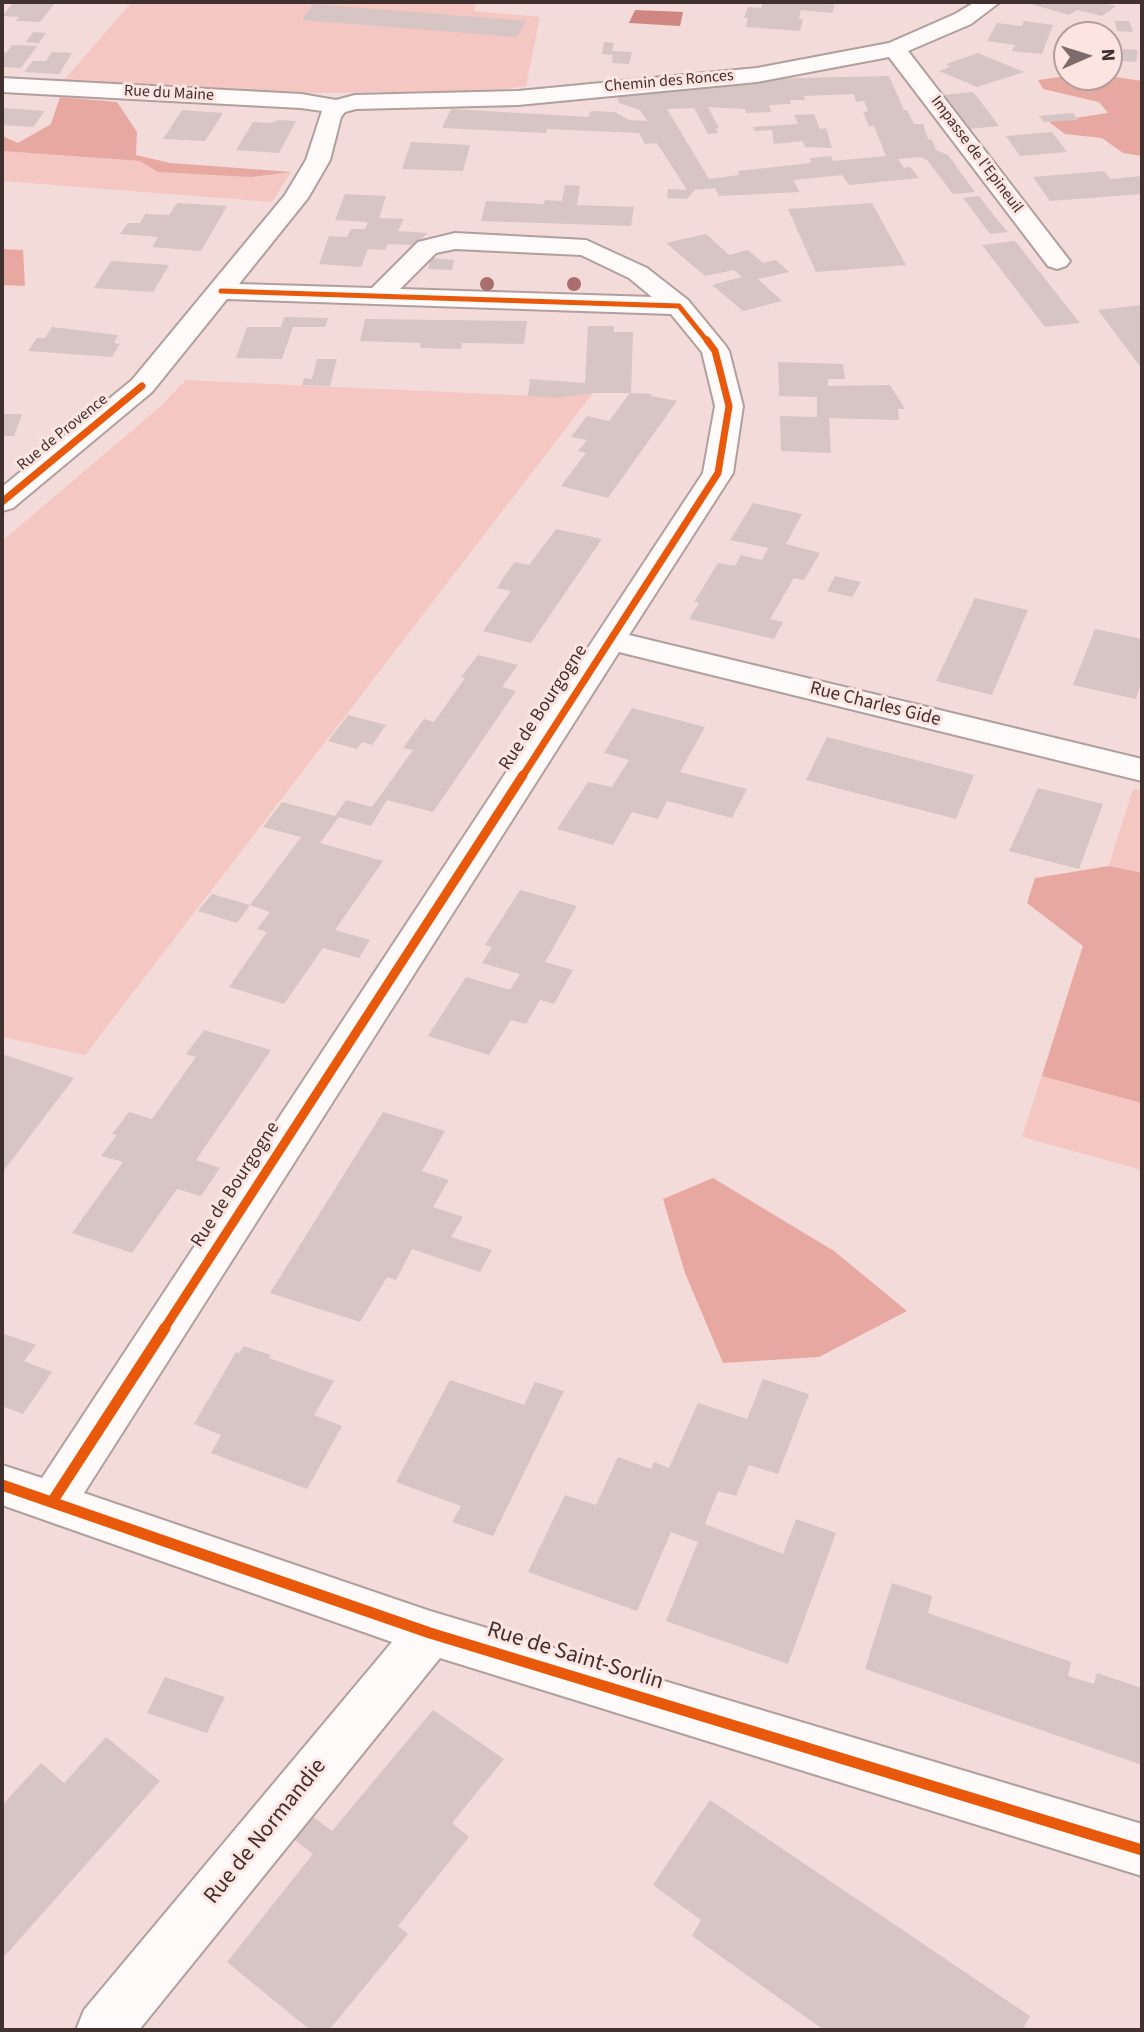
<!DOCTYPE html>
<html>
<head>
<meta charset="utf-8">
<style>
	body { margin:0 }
	#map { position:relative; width:1144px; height:2032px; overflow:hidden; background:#f2dbd8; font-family:"Source Sans 3",sans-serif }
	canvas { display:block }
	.frame { position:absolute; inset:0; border:4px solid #40302e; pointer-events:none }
	.north { position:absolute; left:1053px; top:21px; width:70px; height:70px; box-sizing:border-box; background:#ffe5e2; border:2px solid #b39d9a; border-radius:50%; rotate:87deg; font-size:19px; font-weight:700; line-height:28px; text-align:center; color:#40302e }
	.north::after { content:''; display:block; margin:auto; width:24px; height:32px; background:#7e6c6a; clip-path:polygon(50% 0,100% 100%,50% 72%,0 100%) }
</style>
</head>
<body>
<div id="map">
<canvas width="1144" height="2032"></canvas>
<div class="frame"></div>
<div class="north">N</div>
</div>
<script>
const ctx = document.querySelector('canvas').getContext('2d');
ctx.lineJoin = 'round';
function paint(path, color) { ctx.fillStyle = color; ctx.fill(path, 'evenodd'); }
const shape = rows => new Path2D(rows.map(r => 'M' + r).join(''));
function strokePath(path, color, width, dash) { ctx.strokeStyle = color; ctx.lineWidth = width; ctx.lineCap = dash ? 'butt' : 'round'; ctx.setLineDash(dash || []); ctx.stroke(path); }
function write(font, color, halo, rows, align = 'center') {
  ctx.font = font + ' "Source Sans 3",sans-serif'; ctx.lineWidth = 6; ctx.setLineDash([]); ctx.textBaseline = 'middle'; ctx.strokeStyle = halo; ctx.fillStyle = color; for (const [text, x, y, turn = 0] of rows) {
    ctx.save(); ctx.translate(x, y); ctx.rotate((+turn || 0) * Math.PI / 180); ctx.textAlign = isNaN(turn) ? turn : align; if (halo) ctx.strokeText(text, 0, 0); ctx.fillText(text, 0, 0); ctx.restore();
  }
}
paint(shape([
	[132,2,477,2,473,11,540,17,526,86,485,92,288,93,64,80],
	[2,151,291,172,272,202,2,181],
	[186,380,556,397,593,393,85,1055,2,1037,2,541,161,406],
	[1133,789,1142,791,1142,1170,1022,1137]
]), '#f5c7c3');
paint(shape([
	[1067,76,1109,76,1142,81,1142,156,1123,153,1102,138,1065,134,1049,122,1108,113,1099,102,1043,89,1038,80],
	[60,97,117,102,137,132,136,155,170,163,291,172,251,177,158,172,140,161,2,151,2,136,18,143,51,124],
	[2,249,23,250,25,286,2,285],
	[1109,866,1142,873,1142,1103,1042,1076,1083,946,1027,903,1035,878],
	[713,1178,834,1251,907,1311,819,1357,723,1363,685,1273,663,1199]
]), '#e8a8a2');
paint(shape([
	[635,10,683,12,680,26,629,23]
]), '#cf8680');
paint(shape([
	[14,2,56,2,40,22,16,21,19,17,2,16],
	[763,2,827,2,827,4,835,5,832,13,801,10,799,19,803,19,800,31,746,27,748,18,744,18,748,7,761,8],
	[1024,2,1098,2,1116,6,1102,16,1077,10,1069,15],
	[313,4,526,21,517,37,302,20],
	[1024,21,1053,25,1042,54,1012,51,1015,45,987,41,997,23,1022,26],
	[1115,21,1129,21,1133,32,1117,31],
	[33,32,46,33,39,43,26,42],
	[604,42,614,43,612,51,632,52,629,64,612,63,613,55,602,54],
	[12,45,37,46,21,68,2,67,2,52,6,53],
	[1123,49,1138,50,1136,62,1121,61],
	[52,52,72,53,59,74,24,72,33,61,46,61],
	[978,53,1024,72,977,87,939,71,950,67,946,64],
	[889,76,904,110,907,110,914,124,923,124,928,139,932,140,936,150,948,155,975,192,953,194,927,160,920,157,898,159,904,168,910,167,919,178,849,185,842,175,793,180,800,192,719,196,715,188,695,190,687,199,667,198,668,189,687,190,657,143,645,144,639,133,547,129,546,133,442,128,451,109,588,117,591,111,615,112,629,120,647,121,640,110,619,103,617,93,628,89,760,84,760,79],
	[854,94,856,102,864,101,868,111,863,112,869,126,874,126,886,156,833,161,831,156,810,158,811,163,738,171,739,175,709,179,667,109,694,108,708,134,718,133,716,128,719,128,708,107,745,109,746,113,771,112,769,105,791,104,790,100,805,100,804,96],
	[973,92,978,98,999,126,968,129,943,95],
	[2,108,19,109,45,111,33,127,2,125],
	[182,110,223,113,205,141,163,139],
	[1073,113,1078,120,1044,122,1039,116],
	[814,114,820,129,826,128,832,148,805,147,803,141,774,144,772,130,755,131,753,127,798,124,794,115],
	[279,120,296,121,279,153,236,150,253,122,270,123],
	[1052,132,1067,152,1020,156,1006,136],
	[411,142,470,145,463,171,402,169],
	[1104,171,1110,179,1142,176,1142,194,1050,201,1033,177],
	[565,185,580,186,577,205,634,207,631,226,481,221,486,201,544,204,545,200,562,201],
	[345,194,386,196,379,218,404,219,398,231,428,233,414,245,388,244,385,250,368,249,361,267,319,264,329,236,347,237,351,229,365,229,368,222,335,220],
	[979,196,995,217,1008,232,990,234,963,198],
	[177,203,227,206,201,251,152,247,158,237,120,234,128,223,140,223,145,214,169,215],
	[872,203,906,265,816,272,788,209],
	[706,234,729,255,748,250,763,263,776,260,789,272,758,279,782,301,743,311,712,285,742,277,734,270,705,276,666,243],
	[1015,241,1038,270,1080,323,1045,327,982,245],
	[431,258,454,260,452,270,428,269],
	[111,261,169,265,153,292,94,288],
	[1142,305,1142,369,1098,310],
	[284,317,328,318,325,327,293,327,282,359,236,358,247,327,281,327],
	[365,319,444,320,527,321,524,344,462,343,461,349,420,348,421,343,360,341],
	[588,326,614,326,614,332,633,332,631,393,652,394,651,396,677,401,608,498,561,486,586,453,578,451,587,440,571,437,587,416,609,421,630,393,593,393,556,398,528,396,530,379,585,383],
	[52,327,118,335,114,343,120,344,112,357,28,351,37,338,45,338],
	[317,359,337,359,330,386,302,385,304,378,312,379],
	[778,362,843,364,845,379,828,379,828,386,890,385,905,409,898,409,899,420,829,418,831,453,781,451,780,416,817,417,817,397,779,396],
	[2,414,22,414,14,436,2,436],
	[753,503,802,514,786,544,820,553,804,580,794,578,770,619,783,622,774,639,689,619,699,603,694,602,718,563,735,566,741,555,762,560,768,548,730,540],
	[556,529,602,539,531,643,483,631,511,591,497,588,505,575,515,562,529,565],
	[835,576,861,582,852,597,827,591],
	[975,598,1028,610,992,695,936,681],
	[1095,629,1142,639,1142,680,1136,699,1073,685],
	[478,655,518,665,502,687,516,691,433,812,387,800,371,826,339,817,320,843,383,861,335,930,370,940,359,958,323,948,284,1004,229,987,267,932,257,929,270,912,250,905,301,837,263,827,282,802,335,816,346,800,372,807,413,750,403,748,424,719,434,722,465,678,461,677],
	[632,708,705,727,680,772,747,789,732,818,667,801,658,819,632,812,613,845,557,829,588,782,612,787,629,760,604,753],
	[348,715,386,725,372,745,362,742,357,749,328,741],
	[827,737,974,775,956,819,806,780],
	[1038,788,1103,804,1079,869,1009,851],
	[520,890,577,906,545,962,573,970,554,1004,540,1000,526,1024,511,1020,489,1055,428,1036,466,977,510,990,520,974,482,963,492,947,485,945],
	[212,894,250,905,237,923,198,911],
	[204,1030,271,1050,196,1160,220,1168,201,1196,177,1189,132,1253,72,1233,123,1162,101,1156,117,1135,112,1134,129,1112,152,1119,196,1057,186,1054],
	[2,1054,74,1078,2,1173],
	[383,1112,445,1131,422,1171,449,1180,433,1207,463,1217,451,1237,492,1250,480,1272,412,1249,396,1280,387,1277,360,1322,270,1293],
	[2,1333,36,1345,24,1361,52,1372,23,1414,2,1406],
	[244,1346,271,1355,269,1358,334,1381,314,1415,342,1426,307,1489,211,1453,221,1435,194,1424,236,1352,239,1353],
	[763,1379,809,1394,778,1474,749,1465,736,1496,718,1491,705,1524,783,1554,796,1519,836,1533,788,1664,666,1621,698,1542,671,1532,637,1611,528,1572,565,1495,596,1505,618,1457,651,1469,654,1462,669,1468,698,1403,747,1419],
	[450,1380,524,1405,535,1382,564,1391,493,1536,452,1522,461,1506,396,1482],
	[892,1583,932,1596,928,1613,1071,1662,1068,1676,1094,1684,1097,1673,1142,1688,1142,1765,865,1669],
	[165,1677,225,1697,207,1733,147,1713],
	[433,1710,504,1759,452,1823,469,1837,398,1926,408,1934,329,2030,310,2030,227,1962,313,1854,294,1839,313,1817,332,1831],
	[106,1737,160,1781,2,1959,2,1805,41,1763,64,1783],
	[710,1800,1030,2016,1022,2030,824,2030,692,1936,701,1920,653,1885]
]), '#d7c5c3');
const minor = shape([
	[975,2,1000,2,971,24,908,51,1066,256,1070,261,1066,266,1057,269,1048,266,889,57,757,82,518,105,356,109,345,112,341,117,330,160,308,198,239,284,372,288,418,242,455,233,586,240,647,268,688,300,725,345,729,351,743,406,733,473,629,635,1142,759,1142,781,619,652,84,1493,430,1611,1142,1824,1142,1876,440,1658,139,2030,76,2030,84,2010,392,1642,2,1505,2,1465,42,1478,703,473,715,406,702,352,671,314,227,299,152,392,13,508,2,511,2,487,132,380,285,195,306,160,322,111,301,108,2,92,2,78,301,94,336,100,355,95,518,91,757,68,889,43,955,14,975,2],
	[455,249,581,255,629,278,652,297,400,289,436,253,455,249]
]);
strokePath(minor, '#b19f9d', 4);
paint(minor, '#fdfaf9');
strokePath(shape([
	[221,291,679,306,708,342]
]), '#e8590c', 5);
strokePath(shape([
	[2,502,142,386],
	[522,777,718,473,729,406,715,351,707,340]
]), '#e8590c', 7);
strokePath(shape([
	[164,1329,523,775]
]), '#e8590c', 9);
strokePath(shape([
	[2,1485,430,1633,1142,1850],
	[52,1502,165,1328]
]), '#e8590c', 11);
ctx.fillStyle = '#a96e6d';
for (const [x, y] of [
	[487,284],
	[574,284]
]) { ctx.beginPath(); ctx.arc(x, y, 7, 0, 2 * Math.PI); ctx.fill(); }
write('16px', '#40302e', '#ffe5e2', [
	["Chemin des Ronces",669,82,-5],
	["Rue du Maine",169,94,3],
	["Impasse de l'Epineuil",976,155,53],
	["Rue de Provence",63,433,-39]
]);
write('19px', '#40302e', '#ffe5e2', [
	["Rue Charles Gide",875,705,14],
	["Rue de Bourgogne",544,708,-57],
	["Rue de Bourgogne",236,1185,-57]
]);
write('23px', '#40302e', '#ffe5e2', [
	["Rue de Saint-Sorlin",575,1657,17],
	["Rue de Normandie",266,1832,-51]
]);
</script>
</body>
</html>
